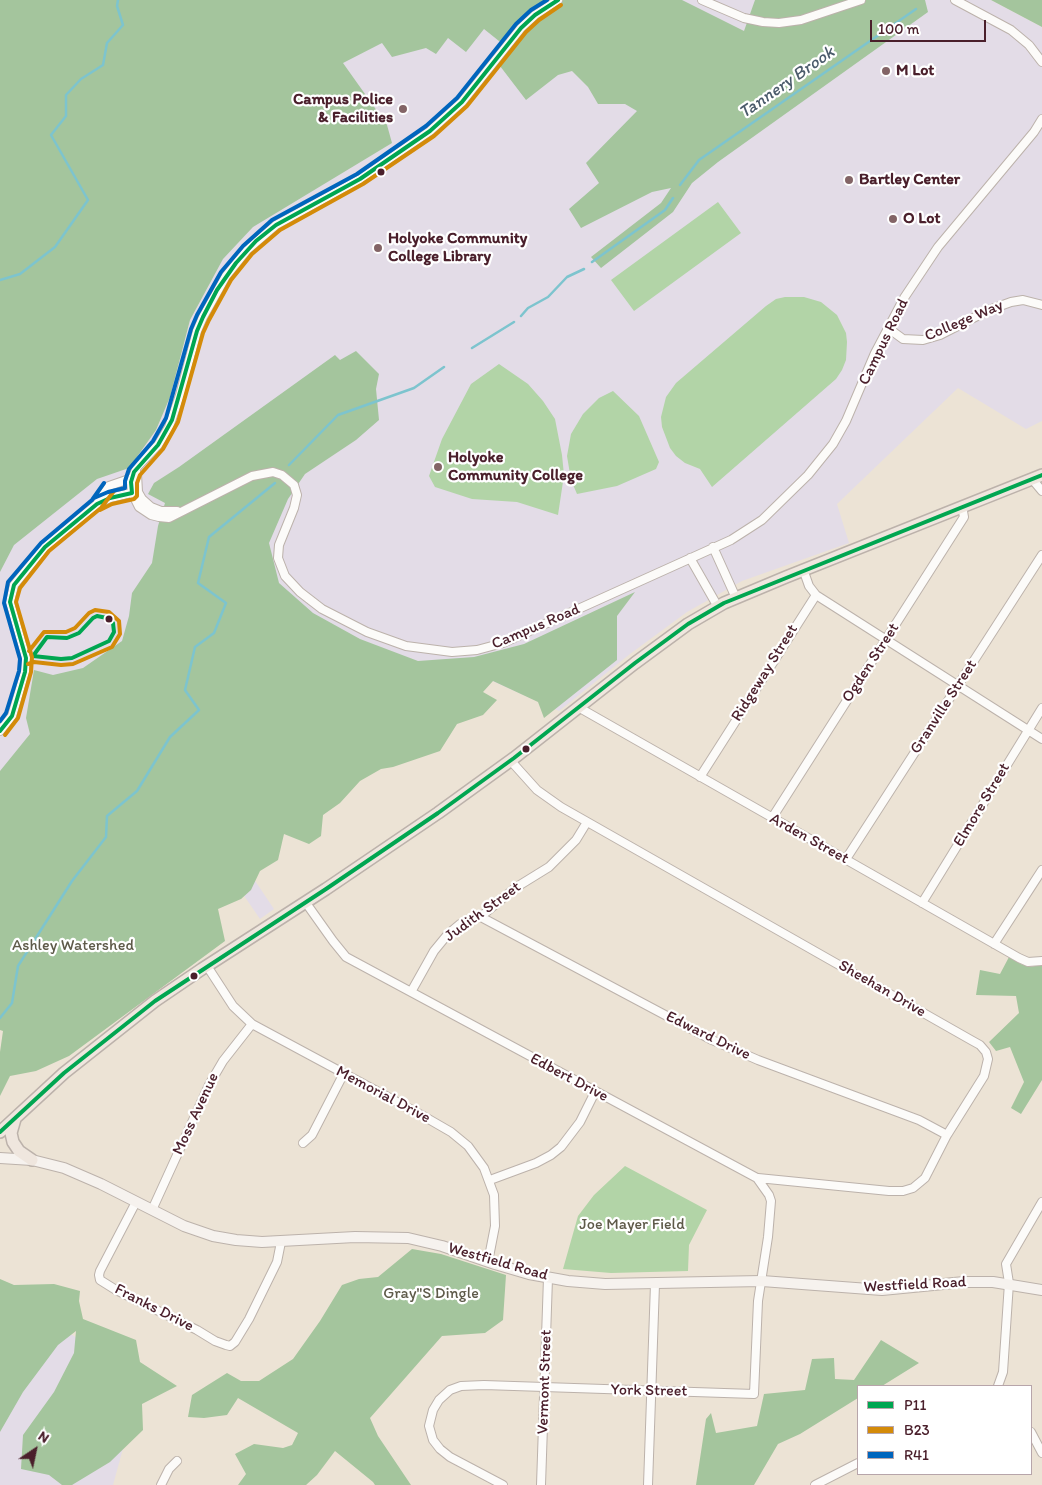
<!DOCTYPE html>
<html>
<head>
<meta charset="utf-8">
<style>
	body { margin:0 }
	#map { position:relative; width:1042px; height:1485px; overflow:hidden; background:#ece3d5; font-family:Itim,sans-serif }
	canvas { display:block }
	.legend { position:absolute; left:857px; top:1385px; width:175px; height:90px; box-sizing:border-box; background:#fff; border:1px solid #b7a5aa; margin:0; padding:6px 9px; list-style:none; font-size:15px; color:#4a1f2b }
	.legend li { display:flex; align-items:center; gap:10px; height:25px }
	.legend b { width:25px; border:1px solid #b7a5aa }
	.north { position:absolute; left:10px; top:1425px; width:50px; height:50px; -webkit-text-stroke:4px #fff; paint-order:stroke; rotate:34deg; font-size:14px; font-weight:700; line-height:20px; text-align:center; color:#4a1f2b }
	.north::after { content:''; display:block; margin:auto; width:18px; height:22px; background:#4a1f2b; clip-path:polygon(50% 0,100% 100%,50% 72%,0 100%) }
	.scale { position:absolute; left:870px; top:20px; width:116px; height:22px; box-sizing:border-box; border:2px solid #4a1f2b; border-top:0; padding-left:6px; font-size:15px; line-height:18px; white-space:nowrap; color:#4a1f2b; -webkit-text-stroke:4px #fff; paint-order:stroke }
</style>
</head>
<body>
<div id="map">
<canvas width="1042" height="1485"></canvas>
<ul class="legend">
<li><b style="height:6px;background:#00a651"></b>P11</li>
<li><b style="height:6px;background:#d48b09"></b>B23</li>
<li><b style="height:6px;background:#0065bd"></b>R41</li>
</ul>
<div class="north">N</div>
<div class="scale">100 m</div>
</div>
<script>
const ctx = document.querySelector('canvas').getContext('2d');
ctx.lineJoin = 'round';
function paint(path, color) { ctx.fillStyle = color; ctx.fill(path, 'evenodd'); }
const shape = rows => new Path2D(rows.map(r => 'M' + r).join(''));
function strokePath(path, color, width, dash) { ctx.strokeStyle = color; ctx.lineWidth = width; ctx.lineCap = dash ? 'butt' : 'round'; ctx.setLineDash(dash || []); ctx.stroke(path); }
function write(font, color, halo, rows, align = 'center') {
  ctx.font = font + ' Itim,sans-serif'; ctx.lineWidth = 4.5; ctx.setLineDash([]); ctx.textBaseline = 'middle'; ctx.strokeStyle = halo; ctx.fillStyle = color; for (const [text, x, y, turn = 0] of rows) {
    ctx.save(); ctx.translate(x, y); ctx.rotate((+turn || 0) * Math.PI / 180); ctx.textAlign = isNaN(turn) ? turn : align; if (halo) ctx.strokeText(text, 0, 0); ctx.fillText(text, 0, 0); ctx.restore();
  }
}
paint(shape([
	[169,0,991,0,1042,27,1042,421,1026,429,958,388,837,504,849,543,742,581,687,612,630,654,559,711,470,671,235,851,274,909,260,919,236,884,0,828,0,274],
	[0,1298,144,1372,113,1485,0,1485]
]), '#e3dce7');
paint(shape([
	[718,202,741,233,634,311,611,280],
	[785,297,804,297,821,302,837,315,846,333,847,342,846,360,842,370,836,379,712,487,700,469,685,463,676,456,670,448,662,427,661,417,666,397,676,383,766,306,776,299],
	[499,364,528,384,543,401,555,419,562,455,564,475,558,515,517,502,472,499,435,487,429,476,442,439,471,384],
	[613,391,639,416,659,462,656,469,617,486,577,494,571,480,567,456,571,434,583,414,599,398],
	[625,1166,707,1210,689,1245,688,1271,611,1273,563,1269,578,1216,594,1195]
]), '#b2d4a7');
paint(shape([
	[0,0,682,0,744,31,755,0,925,0,928,12,718,162,692,183,673,212,601,268,591,257,661,203,671,188,652,192,581,228,569,209,599,183,586,163,637,111,625,104,598,104,588,87,572,71,558,75,526,100,500,66,512,50,499,41,484,29,466,52,448,38,436,54,426,48,392,57,382,43,343,63,387,125,392,143,253,227,223,259,190,320,170,397,156,430,129,468,97,479,14,545,0,572],
	[991,0,1042,0,1042,27],
	[356,351,379,374,376,389,379,420,356,440,305,474,288,499,269,543,279,583,313,613,360,639,418,661,474,657,524,644,635,592,617,616,617,660,544,718,538,702,493,681,483,692,497,700,483,715,457,724,440,751,393,767,381,769,360,781,340,803,323,815,321,836,309,844,284,834,278,860,260,871,251,890,241,899,218,909,225,941,69,1056,36,1071,10,1076,0,1096,0,1052,3,1031,0,1030,0,771,30,734,26,718,34,670,53,675,83,668,122,641,129,616,132,593,152,563,158,526,165,503,148,494,154,483,179,467,335,355,340,360],
	[1009,957,1021,964,1029,967,1042,965,1042,1080,1021,1114,1011,1108,1024,1082,1010,1047,996,1051,989,1042,1019,1013,1016,996,976,995,980,970,1000,974],
	[412,1249,441,1254,506,1275,503,1320,485,1333,442,1336,370,1418,378,1436,411,1485,375,1485,373,1482,335,1451,317,1475,306,1485,238,1485,246,1474,235,1454,254,1444,283,1448,292,1445,298,1433,238,1398,227,1415,204,1418,188,1417,192,1395,227,1373,241,1381,259,1381,293,1359,320,1321,342,1285,359,1279,378,1277],
	[0,1279,14,1285,54,1284,80,1291,79,1301,83,1319,136,1340,140,1362,177,1386,142,1404,143,1430,110,1462,72,1485,62,1485,49,1475,21,1469,23,1435,54,1392,74,1353,76,1331,58,1345,23,1392,0,1432],
	[881,1340,919,1363,882,1386,858,1386,858,1398,800,1434,778,1444,754,1485,696,1485,706,1419,711,1413,716,1433,757,1426,764,1394,805,1390,812,1359,834,1358,835,1379,854,1380]
]), '#a4c59d');
strokePath(shape([
	[680,185,699,160,916,9],
	[592,262,665,210,673,198],
	[0,280,20,274,55,247,88,200,51,135,66,116,66,95,81,79,103,65,107,43,123,25,117,6,118,0],
	[521,316,528,308,548,297,567,277,584,269],
	[472,348,514,322],
	[289,465,338,415,414,388,444,367],
	[0,1018,12,1003,18,966,72,881,106,837,107,816,137,791,170,737,199,710,185,690,195,647,214,633,226,603,198,583,209,537,275,483]
]), '#7dc4ce', 2.5);
const street = shape([
	[558,0,535,15,521,28,462,102,430,131,360,179,276,225,247,250,226,276,203,317,197,331,180,395,169,427,158,445,137,467,131,482,132,493,139,507,151,515,159,517,169,518,252,476,273,472,282,475,294,485,297,495,294,508,279,545,278,558,285,576,300,592,322,609,367,632,406,646,452,652,477,650,503,643,731,540,762,520,808,475,833,444,846,421,875,353,904,298,938,247,1034,132,1042,119],
	[702,0,744,18,763,22,779,23,801,20,861,0],
	[955,0,1011,30,1029,45,1042,62],
	[888,328,903,339,923,340,940,335,989,310,1011,302,1023,300,1042,305],
	[137,474,138,492,142,499,151,507,161,511,177,511],
	[1032,479,1042,491],
	[98,503,110,498,135,492],
	[713,547,736,598],
	[690,558,718,607],
	[816,595,1042,739],
	[578,707,1019,958,1028,962,1042,961],
	[0,731,12,716,25,672,26,658,10,602,14,585,45,547,97,504,109,486,135,477],
	[510,760,537,790,561,807,971,1040,980,1045,986,1052,988,1059,984,1076,947,1135,925,1178,913,1188,903,1191,889,1191,758,1178],
	[700,777,816,595,809,586,803,569],
	[772,818,964,517,962,506],
	[846,859,1042,555],
	[306,903,333,941,346,957,757,1178,769,1195,771,1201,768,1237,758,1301,754,1394,484,1385,461,1386,450,1390,439,1400,433,1410,429,1426,433,1440,440,1449,450,1457,503,1485],
	[922,903,1042,708],
	[479,916,712,1040,758,1060,919,1120,947,1135],
	[994,944,1042,870],
	[207,966,233,1006,252,1024,425,1117,451,1132,468,1146,484,1168,494,1195,495,1226,488,1262],
	[411,992,434,951,448,934,460,924,484,914,515,888,549,867,576,840,587,822],
	[303,1143,312,1135,344,1073],
	[490,1180,536,1163,551,1155,561,1147,580,1122,595,1092],
	[136,1202,100,1271,99,1275,100,1280,116,1290,197,1330,215,1341,226,1345,230,1346,235,1342,249,1319,277,1262,281,1242],
	[152,1210,209,1085,223,1061,252,1024],
	[998,1386,1003,1372,1009,1283,1006,1264,1042,1202],
	[1031,1432,1042,1453],
	[161,1485,169,1469,177,1461],
	[541,1485,548,1278],
	[648,1485,655,1284],
	[815,1485,858,1463]
]);
const secondary = shape([
	[0,1158,32,1160,64,1168,101,1184,184,1226,213,1236,236,1240,262,1242,355,1237,408,1238,442,1246,495,1264,529,1274,568,1281,605,1284,762,1281,882,1290,964,1282,993,1282,1042,1290]
]);
const primary = shape([
	[15,1119,11,1133,13,1142,19,1151,32,1160],
	[0,1132,64,1073,155,1001,202,969,326,889,438,813,514,758,635,663,688,624,724,603,786,577,1042,475]
]);
strokePath(street, '#bcb2ab', 10);
strokePath(secondary, '#bcb2ab', 12);
strokePath(primary, '#bcb2ab', 14);
strokePath(street, '#fcfbf9', 8);
strokePath(secondary, '#f6f2ee', 10);
strokePath(primary, '#efe6de', 11);
strokePath(shape([
	[97,616,107,618,113,623,114,632,109,641,72,658,61,659,33,656,47,637,67,638,79,633,93,618,97,616],
	[0,731,12,716,25,672,26,658,10,602,14,585,45,547,97,504,110,498,132,493,131,482,134,472,158,445,172,420,197,331,203,317,217,290,236,263,256,241,276,225,360,179,430,131,462,102,521,28,535,15,558,0],
	[0,1132,64,1073,155,1001,326,889,438,813,514,758,635,663,688,624,724,603,1042,475]
]), '#00a651', 4);
strokePath(shape([
	[100,510,112,504,134,499,137,496,137,483,140,475,163,449,178,422,203,333,209,320,231,280,252,254,280,230,363,184,434,136,467,106,526,32,539,20,561,5],
	[28,664,34,662,61,665,73,664,112,647,120,634,119,621,109,612,95,610,89,613,75,628,66,632,44,632,29,651],
	[5,735,18,718,31,672,32,657,16,602,20,588,49,551,101,508,114,491]
]), '#d48b09', 4);
strokePath(shape([
	[94,498,108,492,125,488,125,481,129,469,153,441,166,418,191,329,197,315,221,272,243,246,272,220,357,174,426,126,457,98,516,24,531,10,547,0],
	[0,721,6,713,19,671,20,659,4,603,8,582,41,543,92,500,104,483]
]), '#0065bd', 4);
for (const [x, y, r, color] of [
	[886,71,5,"#836466"],
	[403,109,5,"#836466"],
	[381,172,4.5,"#4a1f2b"],
	[849,180,5,"#836466"],
	[893,219,5,"#836466"],
	[378,248,5,"#836466"],
	[438,467,5,"#836466"],
	[109,619,4.5,"#4a1f2b"],
	[526,749,4.5,"#4a1f2b"],
	[194,976,4.5,"#4a1f2b"]
]) { const dot = new Path2D(); dot.arc(x, y, r, 0, 2 * Math.PI); ctx.fillStyle = color; ctx.fill(dot); strokePath(dot, '#fff', 2); }
write('bold 16px', '#4a1f2b', '#fff', [
	["M Lot",896,71],
	["Campus Police",393,100,"right"],
	["& Facilities",393,118,"right"],
	["Bartley Center",859,180],
	["O Lot",903,219],
	["Holyoke Community",388,239],
	["College Library",388,257],
	["Holyoke",448,458],
	["Community College",448,476]
], 'left');
write('16px', '#4a1f2b', '#fff', [
	["College Way",964,321,-23],
	["Campus Road",884,342,-64],
	["Campus Road",536,627,-23],
	["Ogden Street",871,663,-57],
	["Ridgeway Street",765,673,-58],
	["Granville Street",944,707,-57],
	["Elmore Street",982,805,-59],
	["Arden Street",809,839,29],
	["Judith Street",483,912,-36],
	["Sheehan Drive",882,989,30],
	["Edward Drive",708,1036,26],
	["Edbert Drive",569,1078,28],
	["Memorial Drive",383,1095,28],
	["Moss Avenue",196,1114,-65],
	["Westfield Road",498,1262,16],
	["Westfield Road",915,1285,-3],
	["Franks Drive",154,1308,27],
	["Vermont Street",545,1382,-88],
	["York Street",649,1391,1]
]);
write('16px', '#5e5a49', '#fff', [
	["Ashley Watershed",73,946],
	["Joe Mayer Field",632,1225],
	["Gray\"S Dingle",431,1294]
]);
write('italic 18px', '#4b5b6b', '#fff', [
	["Tannery Brook",787,83,-35]
]);
</script>
</body>
</html>
